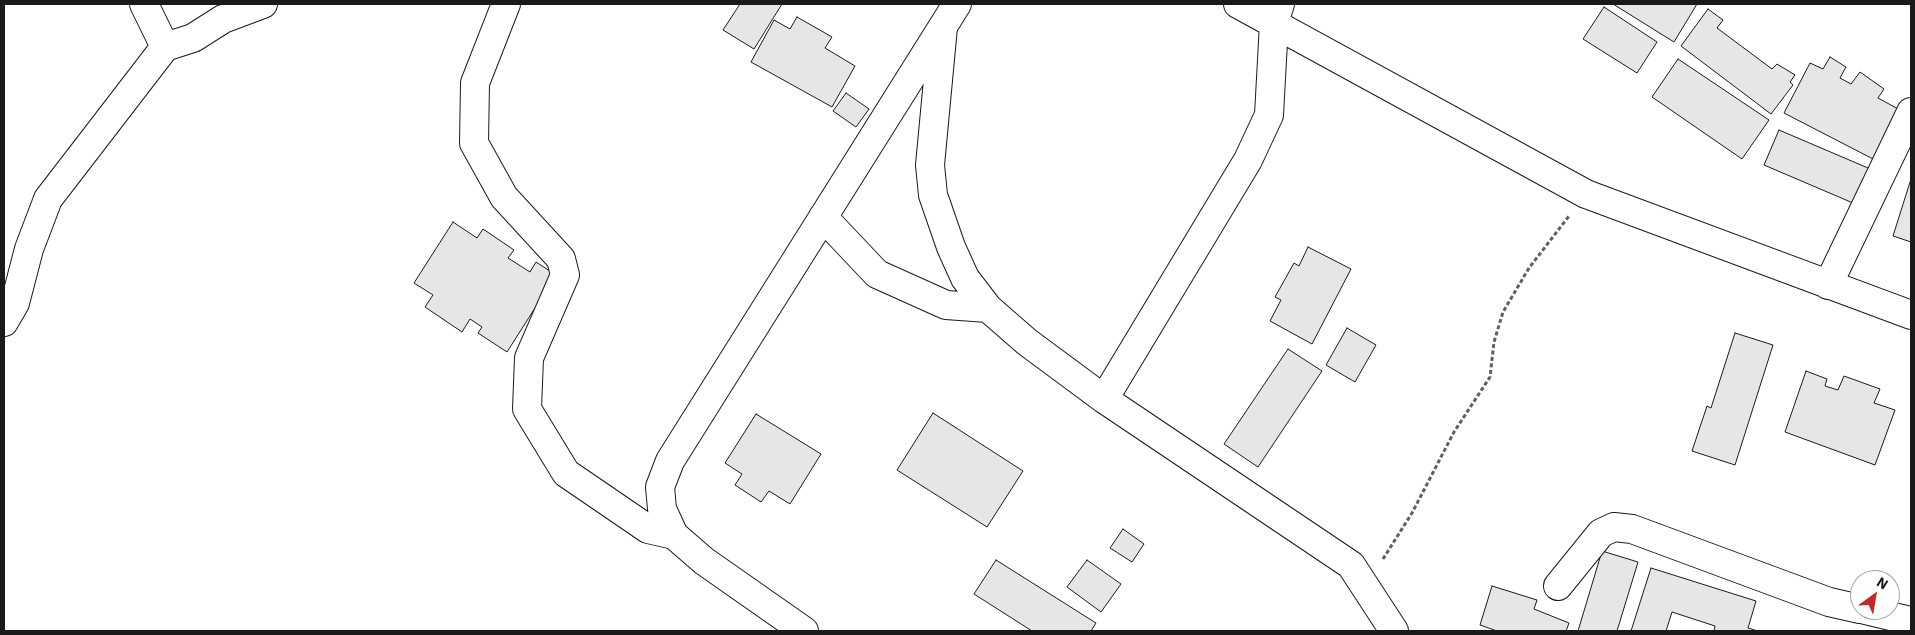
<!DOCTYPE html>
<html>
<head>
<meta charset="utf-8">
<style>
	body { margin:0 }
	#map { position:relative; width:1915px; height:635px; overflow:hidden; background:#fff; font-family:"IBM Plex Sans",sans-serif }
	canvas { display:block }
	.frame { position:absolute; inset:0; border:5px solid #1a1a1a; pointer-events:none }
	.north { position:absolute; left:1850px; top:570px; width:50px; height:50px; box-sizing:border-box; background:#fff; border:1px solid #a3a3a3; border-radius:50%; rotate:32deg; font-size:14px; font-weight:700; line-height:20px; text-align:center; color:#1a1a1a }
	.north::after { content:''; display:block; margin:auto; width:18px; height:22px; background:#c62828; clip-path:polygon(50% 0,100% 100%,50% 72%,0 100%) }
</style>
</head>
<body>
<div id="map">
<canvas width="1915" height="635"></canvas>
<div class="frame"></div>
<div class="north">N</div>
</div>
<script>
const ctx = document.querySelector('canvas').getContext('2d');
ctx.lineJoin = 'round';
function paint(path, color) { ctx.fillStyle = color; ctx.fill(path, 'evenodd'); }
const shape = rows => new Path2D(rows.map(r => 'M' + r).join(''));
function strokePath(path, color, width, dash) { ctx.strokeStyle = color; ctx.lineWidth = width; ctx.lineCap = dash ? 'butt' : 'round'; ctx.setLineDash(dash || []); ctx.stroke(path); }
const building = shape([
	[740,4,782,4,754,49,723,30,740,4],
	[1613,4,1697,4,1674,42,1613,4],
	[1604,7,1657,42,1637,73,1583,39,1604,7],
	[1708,9,1723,20,1717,28,1772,69,1777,64,1795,75,1790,82,1793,85,1771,114,1681,46,1708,9],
	[797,17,832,37,825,48,855,66,832,107,751,62,774,20,790,29,797,17],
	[1830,57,1846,67,1840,78,1851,84,1860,72,1884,89,1878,98,1900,110,1875,160,1784,113,1810,63,1823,69,1830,57],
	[1678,59,1769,120,1742,159,1652,97,1678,59],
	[846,93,869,109,856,127,833,111,846,93],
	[1779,130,1875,171,1860,206,1764,165,1779,130],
	[1911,179,1911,242,1893,236,1911,179],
	[453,222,477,238,483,229,514,250,508,258,530,272,536,262,556,275,507,352,478,333,482,327,470,319,462,332,425,307,433,295,414,283,453,222],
	[1308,247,1351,269,1312,344,1270,321,1281,300,1275,297,1294,263,1299,266,1308,247],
	[1347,328,1376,345,1355,382,1326,365,1347,328],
	[1735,333,1773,345,1735,465,1692,451,1707,406,1711,408,1735,333],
	[1288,349,1322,371,1258,467,1224,444,1288,349],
	[1806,371,1827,379,1825,386,1838,390,1844,376,1880,389,1874,403,1895,410,1875,465,1785,432,1806,371],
	[933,413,1023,471,987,527,897,470,933,413],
	[756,414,821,454,790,504,769,491,761,502,735,485,742,474,725,463,756,414],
	[1123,529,1144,544,1132,562,1110,548,1123,529],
	[1602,551,1638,562,1617,631,1578,631,1602,551],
	[996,560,1096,623,1091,631,1032,631,974,594,996,560],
	[1087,560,1121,584,1101,612,1067,587,1087,560],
	[1651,568,1756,601,1748,628,1758,631,1714,631,1715,626,1672,612,1666,631,1631,631,1651,568],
	[1492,586,1537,600,1534,609,1569,623,1566,631,1497,631,1480,625,1492,586]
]);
paint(building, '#e6e6e6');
strokePath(building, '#1a1a1a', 1);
const minor = shape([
	[144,4,165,47],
	[506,4,475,83,474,143,504,197,561,259,565,275,529,358,527,409,566,473,648,529,674,535],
	[1238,4,1586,194,1911,315],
	[943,27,930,165,933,195,951,247,965,278,988,308,1027,342,1104,399,1351,565,1394,631],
	[823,217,877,274,946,305,988,308],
	[1828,285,1911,112],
	[4,322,15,303,29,249,48,199,165,47,193,38,223,19,263,4],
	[1104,399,1248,160,1269,115,1274,23,1280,4],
	[1558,586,1601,533,1614,527,1632,529,1829,602,1860,609],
	[1865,610,1911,621],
	[804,631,704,561,674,535,662,509,660,487,670,461,957,4]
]);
strokePath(minor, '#1a1a1a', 30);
strokePath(shape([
	[1383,559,1412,513,1454,432,1490,377,1494,342,1503,312,1529,268,1569,216]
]), '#5f5f5f', 3, [4, 2.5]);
strokePath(minor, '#fff', 28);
</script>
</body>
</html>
